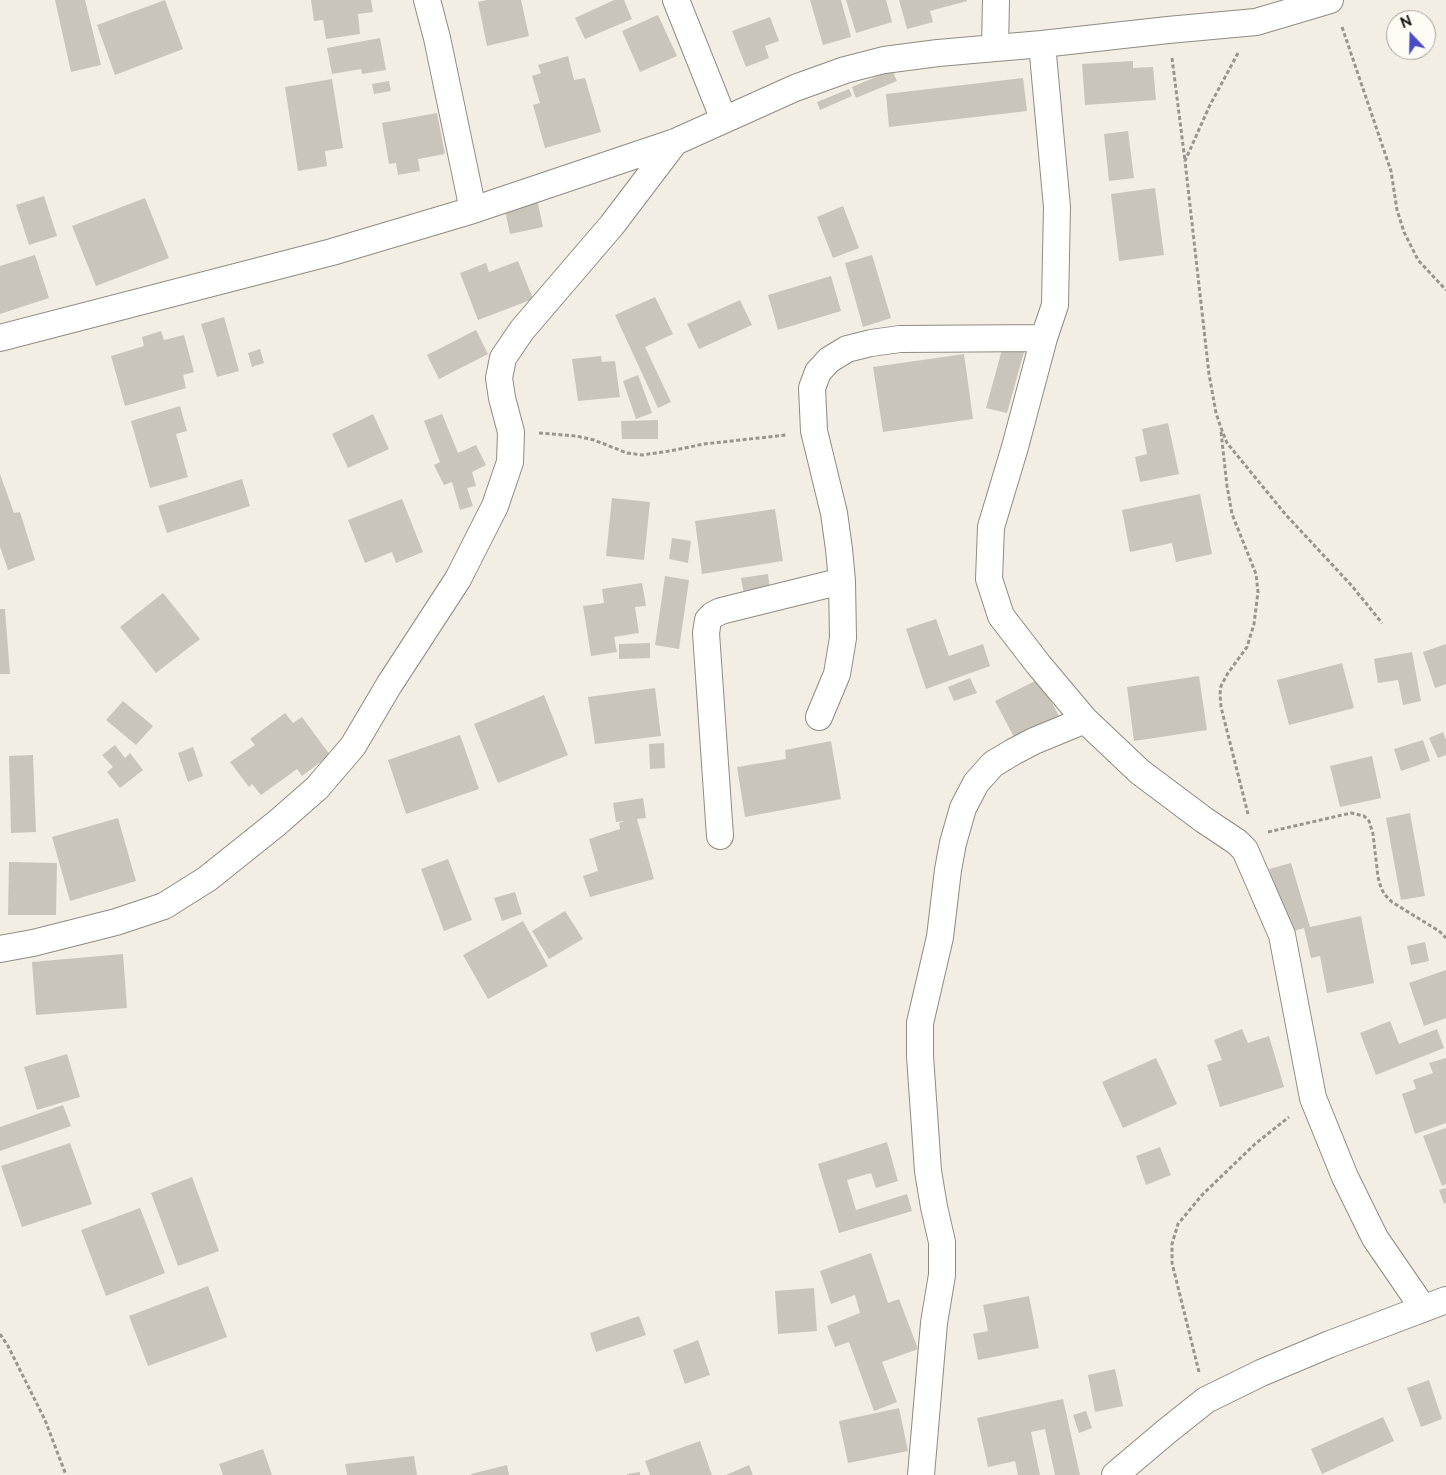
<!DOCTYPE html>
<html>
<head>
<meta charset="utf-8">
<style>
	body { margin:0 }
	#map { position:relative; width:1446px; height:1475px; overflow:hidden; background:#f3eee4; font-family:Raleway,sans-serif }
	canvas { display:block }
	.north { position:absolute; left:1386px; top:10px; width:50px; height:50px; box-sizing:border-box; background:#fefcf5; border:1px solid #a2a09b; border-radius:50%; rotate:339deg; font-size:14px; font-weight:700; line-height:20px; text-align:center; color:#191713 }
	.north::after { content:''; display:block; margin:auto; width:18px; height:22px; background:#494dc3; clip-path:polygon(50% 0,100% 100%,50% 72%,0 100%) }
</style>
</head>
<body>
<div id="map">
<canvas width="1446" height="1475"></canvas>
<div class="north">N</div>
</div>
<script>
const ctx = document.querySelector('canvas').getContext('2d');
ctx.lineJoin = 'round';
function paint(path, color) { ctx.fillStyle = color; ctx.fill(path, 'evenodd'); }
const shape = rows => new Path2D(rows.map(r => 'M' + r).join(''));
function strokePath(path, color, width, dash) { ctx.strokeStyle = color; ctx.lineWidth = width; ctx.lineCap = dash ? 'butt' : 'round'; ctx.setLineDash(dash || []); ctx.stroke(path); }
paint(shape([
	[55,0,85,0,101,65,71,72],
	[165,0,183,49,115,75,97,25],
	[311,0,371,0,373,12,358,14,360,34,326,39,323,20,314,21],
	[487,0,521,0,529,36,487,46,478,2],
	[614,0,624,0,632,19,585,39,575,18],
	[810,0,841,0,851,37,823,45],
	[846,0,886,0,892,22,856,33],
	[899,0,967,0,967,1,930,11,933,22,907,29],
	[658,15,677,56,640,72,622,31],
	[770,17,779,41,765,46,769,58,746,67,732,31],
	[380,38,386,70,362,74,361,69,332,74,327,48],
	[568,56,574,80,585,78,601,132,545,148,533,105,540,103,532,76,541,73,538,65],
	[1133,61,1133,68,1153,67,1156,100,1085,105,1082,64],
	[892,70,897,81,856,98,852,87],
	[1023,78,1027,111,889,127,886,94],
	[332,79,343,148,325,151,327,166,298,171,285,87],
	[389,81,391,91,374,94,372,84],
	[849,89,852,96,820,110,817,102],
	[437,113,445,154,418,159,420,171,398,175,396,163,389,164,382,123],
	[1128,131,1134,178,1109,181,1104,134],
	[1155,188,1164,255,1119,261,1111,194],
	[44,196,57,236,29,245,16,205],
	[145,198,169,258,96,286,72,226],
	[537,199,543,227,510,234,504,206],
	[843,206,859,248,833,258,817,217],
	[35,255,49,298,0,314,0,266],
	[872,255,891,318,863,327,845,263],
	[518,261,533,299,478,320,460,273,486,263,489,272],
	[831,276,841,311,778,330,768,295],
	[655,297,673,334,645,347,671,402,658,408,615,315],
	[740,300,752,325,699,349,687,324],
	[224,317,239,371,217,377,201,324],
	[476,330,488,354,439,379,427,355],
	[161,331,164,340,184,335,194,372,183,375,186,388,125,406,111,356,144,346,142,337],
	[1003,346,1024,352,1007,413,986,408],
	[260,349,264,363,252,367,248,353],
	[964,354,973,419,883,432,873,367],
	[601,356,602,362,615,361,620,397,578,401,572,359],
	[638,375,652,413,636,419,623,381],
	[180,406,187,431,176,434,188,477,150,488,131,421],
	[373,414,389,449,348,468,332,434],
	[442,414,458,453,476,445,486,465,472,472,476,486,467,488,473,506,460,510,452,482,444,485,434,465,440,462,424,421],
	[658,420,658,439,622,439,621,421],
	[1168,423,1179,474,1140,482,1135,457,1147,454,1142,429],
	[0,474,14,513,20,512,35,560,8,570,0,547],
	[242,479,250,506,167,533,158,506],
	[1200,494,1212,554,1176,562,1172,543,1130,552,1122,510],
	[612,498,650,502,644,560,606,556],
	[402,499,423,552,396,563,392,552,365,563,348,520],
	[775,509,783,561,702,574,695,521],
	[672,538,691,541,688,563,669,559],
	[768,574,770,592,744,595,741,578],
	[665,576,689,580,679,649,655,645],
	[642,583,646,606,635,607,639,633,614,637,617,652,591,656,583,606,604,603,602,589],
	[163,593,200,639,156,673,120,627],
	[0,609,5,609,10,674,0,674],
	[936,619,949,656,983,644,990,666,926,689,906,629],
	[650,643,650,658,619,659,619,644],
	[1446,644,1446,684,1435,688,1423,652],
	[1412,652,1421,701,1403,705,1398,680,1378,683,1374,659],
	[1342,663,1354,708,1289,725,1277,680],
	[1199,676,1207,730,1134,741,1127,687],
	[970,678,977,693,954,701,948,687],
	[1039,679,1059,716,1015,739,995,701],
	[655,688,661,736,595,744,588,697],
	[544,695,568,755,498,783,474,724],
	[123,701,153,726,136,745,106,720],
	[285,713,293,723,302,717,330,755,302,776,297,769,261,795,252,784,249,787,230,762,255,745,250,739],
	[1443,732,1446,740,1446,755,1438,758,1429,738],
	[460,735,479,789,406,814,388,760],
	[1423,740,1430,761,1401,771,1394,749],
	[831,741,841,799,745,817,737,767,786,759,785,750],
	[664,743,665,768,650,769,649,744],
	[115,745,125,758,130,753,143,770,120,788,107,772,113,767,102,755],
	[193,747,203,776,188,782,178,753],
	[33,755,36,832,11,833,9,756],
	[1372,756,1381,798,1340,807,1330,766],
	[643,798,646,818,637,819,654,879,590,897,583,876,598,871,589,839,620,829,619,823,625,821,616,822,613,803],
	[1410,813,1425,896,1401,900,1386,818],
	[118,818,136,881,70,901,52,837],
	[448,859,472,920,444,931,421,869],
	[9,862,57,863,56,915,8,915],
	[1291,863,1310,927,1361,916,1374,983,1327,993,1320,956,1311,958,1304,928,1288,933,1269,869],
	[515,892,522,914,502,921,494,898],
	[565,911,583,939,549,959,532,931],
	[523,921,548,966,488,999,463,955],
	[1425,942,1429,961,1411,965,1407,946],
	[123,954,127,1008,36,1015,32,962],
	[1446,970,1446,1018,1424,1026,1409,983],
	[1390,1021,1399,1044,1437,1029,1444,1048,1376,1075,1360,1033],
	[1242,1029,1248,1043,1269,1036,1284,1087,1220,1107,1207,1065,1222,1060,1214,1040],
	[67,1054,80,1097,37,1110,24,1067],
	[1156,1058,1177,1104,1123,1128,1102,1082],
	[1446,1058,1446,1123,1415,1134,1402,1094,1416,1089,1413,1080,1433,1073,1429,1063],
	[63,1105,71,1126,0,1151,0,1127],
	[1446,1128,1446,1184,1442,1186,1423,1136],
	[887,1142,898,1181,876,1188,871,1173,847,1180,856,1210,907,1194,912,1211,839,1233,818,1164],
	[70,1143,92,1204,22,1227,1,1166],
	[1160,1147,1171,1175,1146,1185,1136,1156],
	[192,1177,219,1251,178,1266,151,1193],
	[1446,1188,1446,1203,1444,1204,1439,1190],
	[140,1208,165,1273,106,1296,81,1230],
	[871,1253,888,1303,899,1299,918,1349,882,1362,897,1402,874,1411,849,1342,835,1347,827,1326,860,1313,855,1295,831,1304,820,1271],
	[208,1286,227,1337,148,1366,129,1316],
	[814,1288,817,1331,778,1334,775,1291],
	[1029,1296,1039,1348,978,1360,973,1334,988,1331,983,1305],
	[639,1316,646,1335,596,1352,590,1333],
	[698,1340,710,1375,685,1384,673,1350],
	[1115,1369,1123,1406,1095,1412,1088,1375],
	[1429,1380,1442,1419,1421,1427,1407,1388],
	[1063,1399,1080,1475,1055,1475,1045,1429,1031,1432,1040,1475,1018,1475,1015,1461,988,1467,977,1418],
	[899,1408,908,1451,848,1463,839,1421],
	[1086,1411,1092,1428,1079,1433,1073,1415],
	[1383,1417,1394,1441,1322,1474,1311,1449],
	[700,1441,712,1475,650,1475,645,1461],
	[263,1449,272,1475,223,1475,219,1464],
	[414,1456,417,1475,347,1475,345,1464],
	[507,1465,509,1475,471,1475,471,1474],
	[749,1465,753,1475,726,1475],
	[640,1472,640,1475,627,1475,627,1474]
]), '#c9c5ba');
const street = shape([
	[427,0,437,38,473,210],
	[676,0,724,120],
	[1042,44,1057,207,1055,305,1044,338,1015,447,991,527,989,579,1001,616,1038,664,1085,720,1140,772,1204,820,1237,842,1245,850,1282,935,1313,1098,1345,1177,1375,1238,1423,1308],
	[995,48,996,0],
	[0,338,332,252,473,210,675,142,795,88,845,70,884,60,938,53,1042,44,1168,30,1256,22,1330,0],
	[819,717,837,674,843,638,842,581,839,549,834,513,814,431,812,388,818,372,829,360,847,349,871,343,900,339,1044,338],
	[720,836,706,633,708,620,713,615,721,611,842,581],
	[0,949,33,943,116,922,164,906,207,879,277,823,317,788,353,746,389,685,458,579,495,506,510,462,511,432,502,398,499,378,503,358,522,330,612,225,675,142],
	[921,1475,934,1323,942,1275,942,1242,934,1207,928,1171,920,1056,920,1023,940,937,948,870,953,843,963,808,976,783,993,764,1013,752,1034,741,1085,720],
	[1115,1475,1167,1431,1206,1400,1261,1373,1330,1344,1446,1300]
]);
strokePath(street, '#8f8b81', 28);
strokePath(shape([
	[1342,27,1391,171,1397,210,1404,232,1418,260,1446,290],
	[1238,53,1209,107,1185,161,1209,374,1216,413,1221,428,1227,443,1286,515,1352,586,1382,623],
	[1172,58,1185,161],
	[1221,432,1227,486,1232,514,1256,574,1258,592,1254,624,1247,647,1228,673,1221,686,1220,694,1221,707,1248,814],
	[539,433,576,436,594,440,627,453,642,455,670,451,704,444,786,435],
	[1268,832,1351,813,1364,816,1369,821,1373,834,1378,877,1381,888,1385,895,1392,902,1439,931,1446,938],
	[0,1334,8,1346,45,1420,66,1475],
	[1199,1372,1172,1263,1172,1244,1178,1224,1202,1195,1255,1144,1289,1117]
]), '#99958e', 3, [4, 2.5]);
strokePath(street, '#fff', 26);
</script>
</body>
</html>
